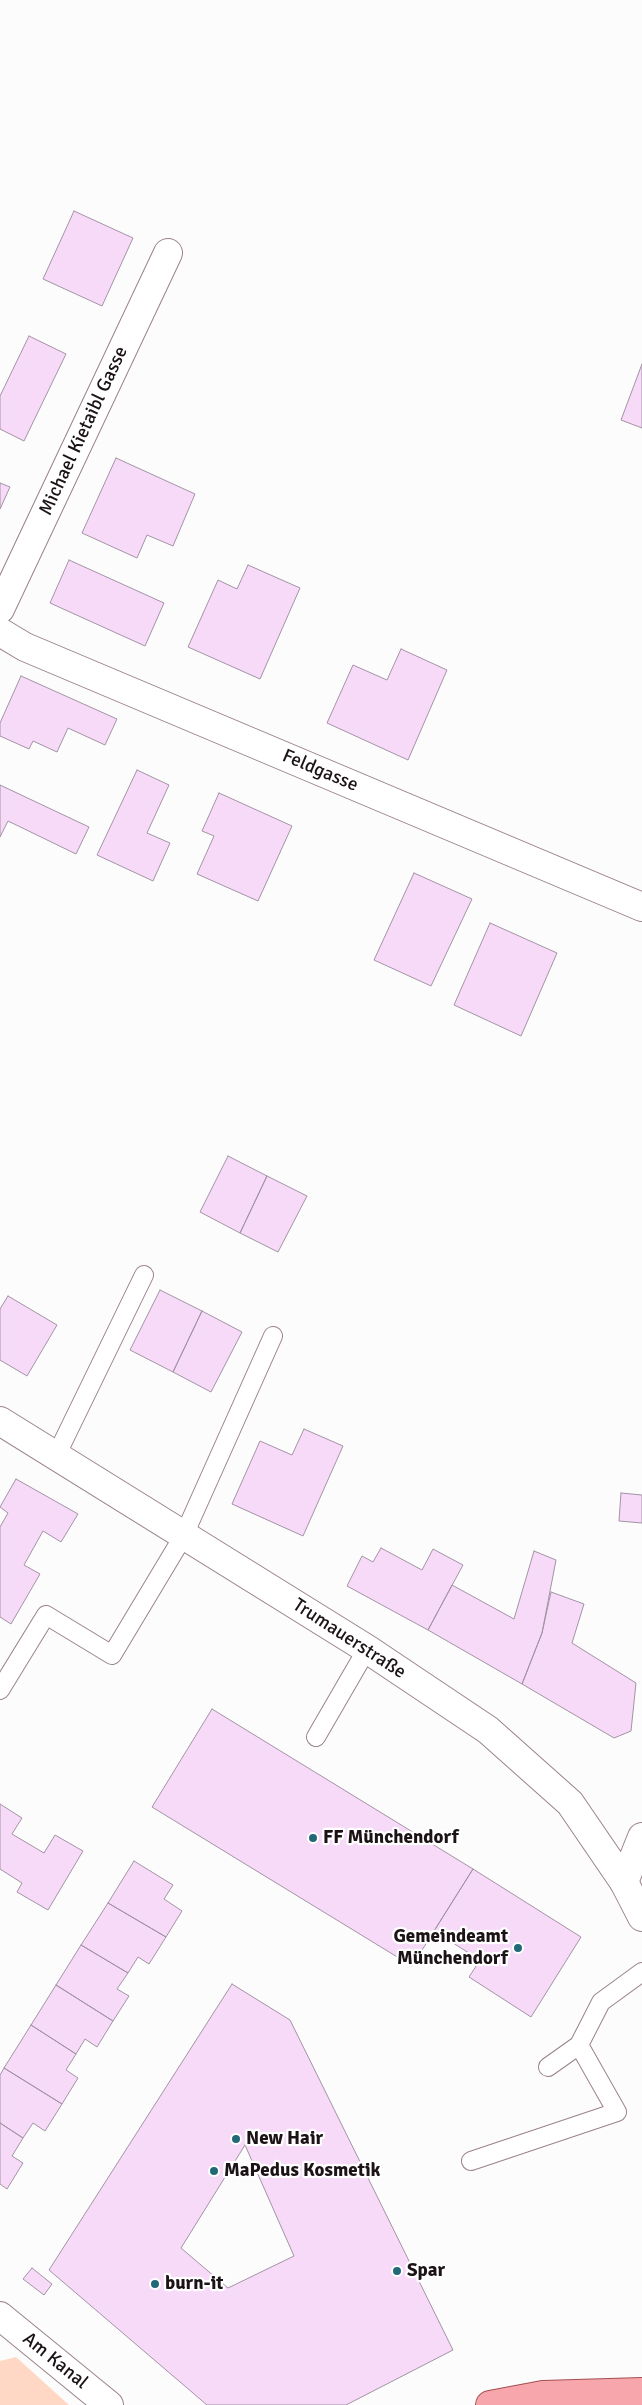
<!DOCTYPE html>
<html>
<head>
<meta charset="utf-8">
<style>
	body { margin:0 }
	canvas { display:block; background:#fcfcfc }
</style>
</head>
<body>
<canvas width="642" height="2405"></canvas>
<script>
const ctx = document.querySelector('canvas').getContext('2d');
ctx.lineJoin = 'round';
function paint(path, color) { ctx.fillStyle = color; ctx.fill(path, 'evenodd'); }
const shape = rows => new Path2D(rows.map(r => 'M' + r).join(''));
function strokePath(path, color, width, dash) { ctx.strokeStyle = color; ctx.lineWidth = width; ctx.lineCap = dash ? 'butt' : 'round'; ctx.setLineDash(dash || []); ctx.stroke(path); }
function write(font, color, halo, rows, align = 'center') {
  ctx.font = font + ' Signika,sans-serif'; ctx.lineWidth = 4.5; ctx.setLineDash([]); ctx.textBaseline = 'middle'; ctx.strokeStyle = halo; ctx.fillStyle = color; for (const [text, x, y, turn = 0] of rows) {
    ctx.save(); ctx.translate(x, y); ctx.rotate((+turn || 0) * Math.PI / 180); ctx.textAlign = isNaN(turn) ? turn : align; if (halo) ctx.strokeText(text, 0, 0); ctx.fillText(text, 0, 0); ctx.restore();
  }
}
paint(shape([
	[16,2357,69,2405,0,2405,0,2361]
]), '#fed8c5');
const building = shape([
	[74,211,133,238,102,306,43,279,74,211],
	[29,336,66,354,24,441,0,429,0,396,29,336],
	[642,364,642,428,621,420,642,364],
	[116,458,195,494,173,546,147,535,137,558,82,533,116,458],
	[0,483,10,487,0,509,0,483],
	[69,560,164,603,145,646,50,603,69,560],
	[248,565,300,588,260,679,188,647,218,580,237,589,248,565],
	[401,649,447,670,408,760,327,723,353,665,387,680,401,649],
	[21,676,117,719,105,745,68,728,57,752,33,741,29,749,0,736,0,723,21,676],
	[137,770,169,785,147,833,170,843,153,881,97,855,137,770],
	[0,785,89,827,76,854,8,821,0,837,0,785],
	[219,793,292,826,258,901,197,874,214,836,202,831,219,793],
	[414,873,472,899,431,986,374,960,414,873],
	[490,923,557,953,521,1036,454,1005,490,923],
	[228,1156,267,1176,240,1233,200,1212,228,1156],
	[267,1176,307,1196,278,1252,240,1233,267,1176],
	[160,1290,202,1311,173,1372,130,1350,160,1290],
	[8,1296,57,1325,27,1376,0,1360,0,1309,8,1296],
	[202,1311,242,1332,211,1392,173,1372,202,1311],
	[304,1429,343,1446,303,1536,232,1504,260,1441,292,1455,304,1429],
	[16,1479,78,1514,61,1542,43,1531,24,1565,40,1574,11,1624,0,1617,0,1527,8,1513,0,1507,16,1479],
	[621,1493,642,1495,642,1523,619,1521,621,1493],
	[381,1548,422,1570,433,1549,463,1565,428,1630,347,1586,362,1556,373,1562,381,1548],
	[534,1551,556,1560,542,1633,522,1684,428,1630,452,1585,514,1619,534,1551],
	[551,1592,584,1604,572,1643,636,1683,631,1731,614,1738,522,1684,542,1633,551,1592],
	[212,1709,473,1869,412,1966,152,1807,212,1709],
	[0,1804,22,1818,12,1834,44,1853,55,1835,83,1851,48,1910,17,1892,22,1883,0,1869,0,1804],
	[134,1861,173,1885,164,1899,182,1911,166,1937,108,1903,134,1861],
	[473,1869,581,1937,531,2017,469,1977,480,1960,434,1931,473,1869],
	[108,1903,166,1937,149,1964,138,1957,128,1973,81,1945,108,1903],
	[81,1945,128,1973,117,1989,129,1996,113,2021,56,1985,81,1945],
	[232,1984,290,2020,453,2350,346,2405,207,2405,49,2270,232,1984],
	[245,2145,294,2256,228,2288,181,2248,245,2145],
	[56,1985,113,2021,97,2047,85,2039,76,2054,31,2025,56,1985],
	[31,2025,76,2054,66,2070,78,2078,62,2104,4,2068,31,2025],
	[4,2068,62,2104,45,2131,33,2123,23,2138,0,2123,0,2075,4,2068],
	[0,2123,23,2138,12,2156,23,2163,7,2189,0,2184,0,2123],
	[32,2268,52,2284,44,2295,23,2279,32,2268]
]);
paint(building, '#f6daf8');
strokePath(building, '#a393a4', 1);
const service = shape([
	[56,1456,144,1275],
	[0,1690,46,1615,112,1655,184,1535,273,1336],
	[316,1737,367,1649],
	[548,2067,579,2045,601,2002,642,1972],
	[471,2161,617,2112,579,2045]
]);
const minor = shape([
	[0,609,168,253],
	[0,632,25,647,642,907],
	[0,2316,109,2405]
]);
const tertiary = shape([
	[624,1882,642,1837]
]);
const secondary = shape([
	[0,1421,367,1649,488,1730,570,1803,624,1882,642,1917]
]);
const primary = shape([
	[490,2405,543,2395,642,2392]
]);
strokePath(service, '#9a838c', 20);
strokePath(minor, '#9a838c', 30);
strokePath(tertiary, '#9a838c', 30);
strokePath(secondary, '#9a838c', 30);
strokePath(primary, '#a64e52', 30);
strokePath(service, '#fff', 18);
strokePath(minor, '#fff', 28);
strokePath(tertiary, '#fff', 28);
strokePath(secondary, '#fff', 28);
strokePath(primary, '#f7a7ab', 28);
for (const [x, y, r, color] of [
	[313,1838,5,"#216976"],
	[518,1948,5,"#216976"],
	[236,2139,5,"#216976"],
	[214,2171,5,"#216976"],
	[397,2271,5,"#216976"],
	[155,2284,5,"#216976"]
]) { const dot = new Path2D(); dot.arc(x, y, r, 0, 2 * Math.PI); ctx.fillStyle = color; ctx.fill(dot); strokePath(dot, '#fff', 2); }
write('19px', '#1b1316', '#fff', [
	["Michael Kietaibl Gasse",84,431,-65],
	["Feldgasse",320,771,23],
	["Trumauerstraße",349,1639,33],
	["Am Kanal",55,2361,39]
]);
write('bold 19px', '#1b1316', '#fff', [
	["FF Münchendorf",323,1838],
	["Gemeindeamt",508,1937,"right"],
	["Münchendorf",508,1959,"right"],
	["New Hair",246,2139],
	["MaPedus Kosmetik",224,2171],
	["Spar",407,2271],
	["burn-it",165,2284]
], 'left');
</script>
</body>
</html>
